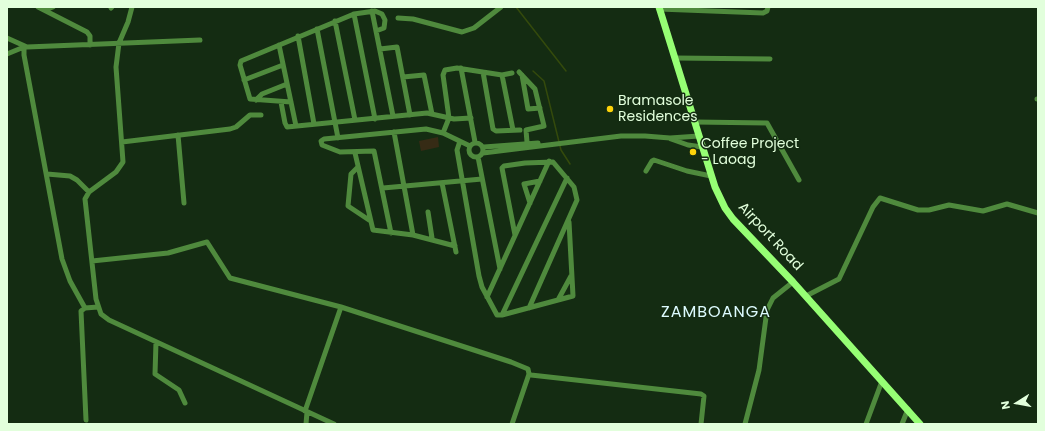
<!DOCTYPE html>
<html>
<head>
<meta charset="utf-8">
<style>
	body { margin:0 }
	#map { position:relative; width:1045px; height:431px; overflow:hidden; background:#142c12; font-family:Poppins,sans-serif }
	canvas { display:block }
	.frame { position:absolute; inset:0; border:8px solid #e2ffdc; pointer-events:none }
	.north { position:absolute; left:997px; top:383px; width:40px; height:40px; -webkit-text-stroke:3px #142c12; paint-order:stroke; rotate:259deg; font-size:11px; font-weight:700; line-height:16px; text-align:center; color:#e2ffdc }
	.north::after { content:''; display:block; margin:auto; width:14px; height:18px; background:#e2ffdc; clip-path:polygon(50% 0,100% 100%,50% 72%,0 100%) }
</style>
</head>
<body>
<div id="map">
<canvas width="1045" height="431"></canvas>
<div class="frame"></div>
<div class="north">N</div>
</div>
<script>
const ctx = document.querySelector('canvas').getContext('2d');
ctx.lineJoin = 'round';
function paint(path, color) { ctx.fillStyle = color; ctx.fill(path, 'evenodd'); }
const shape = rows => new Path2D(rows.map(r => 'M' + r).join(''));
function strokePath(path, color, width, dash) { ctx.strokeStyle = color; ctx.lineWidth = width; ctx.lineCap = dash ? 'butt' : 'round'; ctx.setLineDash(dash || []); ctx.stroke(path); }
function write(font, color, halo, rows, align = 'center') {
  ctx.font = font + ' Poppins,sans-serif'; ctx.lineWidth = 3; ctx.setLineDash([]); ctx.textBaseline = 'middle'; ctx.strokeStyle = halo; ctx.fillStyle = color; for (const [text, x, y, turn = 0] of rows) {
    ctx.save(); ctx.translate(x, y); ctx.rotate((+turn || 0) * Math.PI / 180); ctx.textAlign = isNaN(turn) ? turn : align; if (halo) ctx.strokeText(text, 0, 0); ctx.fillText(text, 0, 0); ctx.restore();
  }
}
paint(shape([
	[438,137,439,147,421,151,419,141]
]), '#362b15');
strokePath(shape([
	[516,7,566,71],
	[533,71,544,81,561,150,570,164]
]), '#344a0c', 1.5);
strokePath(shape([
	[38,7,87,32,90,36,90,45],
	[132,7,128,22,119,43,116,67,123,162,116,172,89,192,85,199,96,299,101,314,109,320,334,424],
	[111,8,112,7],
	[659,9,763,13,767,11,768,7],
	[45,10,53,7],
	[372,11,393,116],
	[354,14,375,119],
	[398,18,413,19,462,32,474,28,501,7],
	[335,21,355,120],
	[317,29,338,138],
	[298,36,314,124],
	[7,38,27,47,200,40],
	[279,45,296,126],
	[24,47,24,55,62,259,70,281,85,308],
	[380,49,397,47,410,115],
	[7,54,24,47],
	[675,58,770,59],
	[461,68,475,142],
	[483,72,493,129,496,131,520,130],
	[519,72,535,89,544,126,526,130,527,142],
	[502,75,513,130],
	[522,75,528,109,540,108],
	[403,77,424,75,432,114],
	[244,80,283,65],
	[1037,99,1038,99],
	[256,100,262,94,287,84],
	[281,102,285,123,287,127,427,113,454,119,471,118],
	[291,102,250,99,240,65,241,61,354,14,375,11,382,14,385,20,384,28,376,31],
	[695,122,767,123,799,180],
	[394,132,413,235],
	[443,133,449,118,443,75,445,70,457,68,502,75,512,73],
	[178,135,184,203],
	[671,139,688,145,702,147],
	[460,141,457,150,479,276,482,287,497,315,502,315,573,296,569,222],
	[122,142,230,129,236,127,250,115,261,115],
	'469 150a7 7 0 1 1 14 0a7 7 0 1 1-14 0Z',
	[484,147,538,143],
	[355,153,373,230,413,235,455,246],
	[483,153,621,136,645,136,670,138,699,136],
	[478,157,500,269],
	[358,167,351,174,348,206,369,220],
	[646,171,652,161,654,160,687,171,711,176],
	[47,174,70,176,77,180,89,192],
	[442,183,456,252],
	[383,188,482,179],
	[530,203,524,184,540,181],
	[428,212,432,238],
	[391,233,374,151,340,152,322,145,321,141,324,139,426,129,443,133,470,146],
	[515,235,502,168,504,166,525,163,553,162,574,187,577,200,529,308],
	[92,261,168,253,207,242,230,278,341,307,305,411],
	[806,296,839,279,873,207,880,198,918,210,929,210,949,205,983,211,1007,204,1038,213],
	[487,297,549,161],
	[558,300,571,276],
	[341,307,511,362,528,369,529,374,531,375,701,394,704,396,701,424],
	[502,315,567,178],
	[156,342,155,374,179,390,185,403],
	[86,420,81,311,85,308,98,307],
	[306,424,307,412],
	[512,424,529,374],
	[745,424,759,370,767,310,773,298,793,282],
	[866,424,882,381],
	[902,424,908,409]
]), '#4f8a3d', 5);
strokePath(shape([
	[659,7,715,187,725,208,733,219,793,282,920,424]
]), '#96fe74', 7);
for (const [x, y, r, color] of [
	[610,109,4,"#fdd30a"],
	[693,152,4,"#fdd30a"]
]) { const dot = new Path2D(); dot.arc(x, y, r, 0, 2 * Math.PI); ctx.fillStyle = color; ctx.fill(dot); strokePath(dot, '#142c12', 1.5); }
write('14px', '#e2ffdc', '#142c12', [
	["Bramasole",618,101],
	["Residences",618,117],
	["Coffee Project",701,144],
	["- Laoag",701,160]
], 'left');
write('14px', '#e2ffdc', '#142c12', [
	["Airport Road",770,237,47]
]);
ctx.letterSpacing = '1px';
write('16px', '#defcff', '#142c12', [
	["ZAMBOANGA",716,313]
]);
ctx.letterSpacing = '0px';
</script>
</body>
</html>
